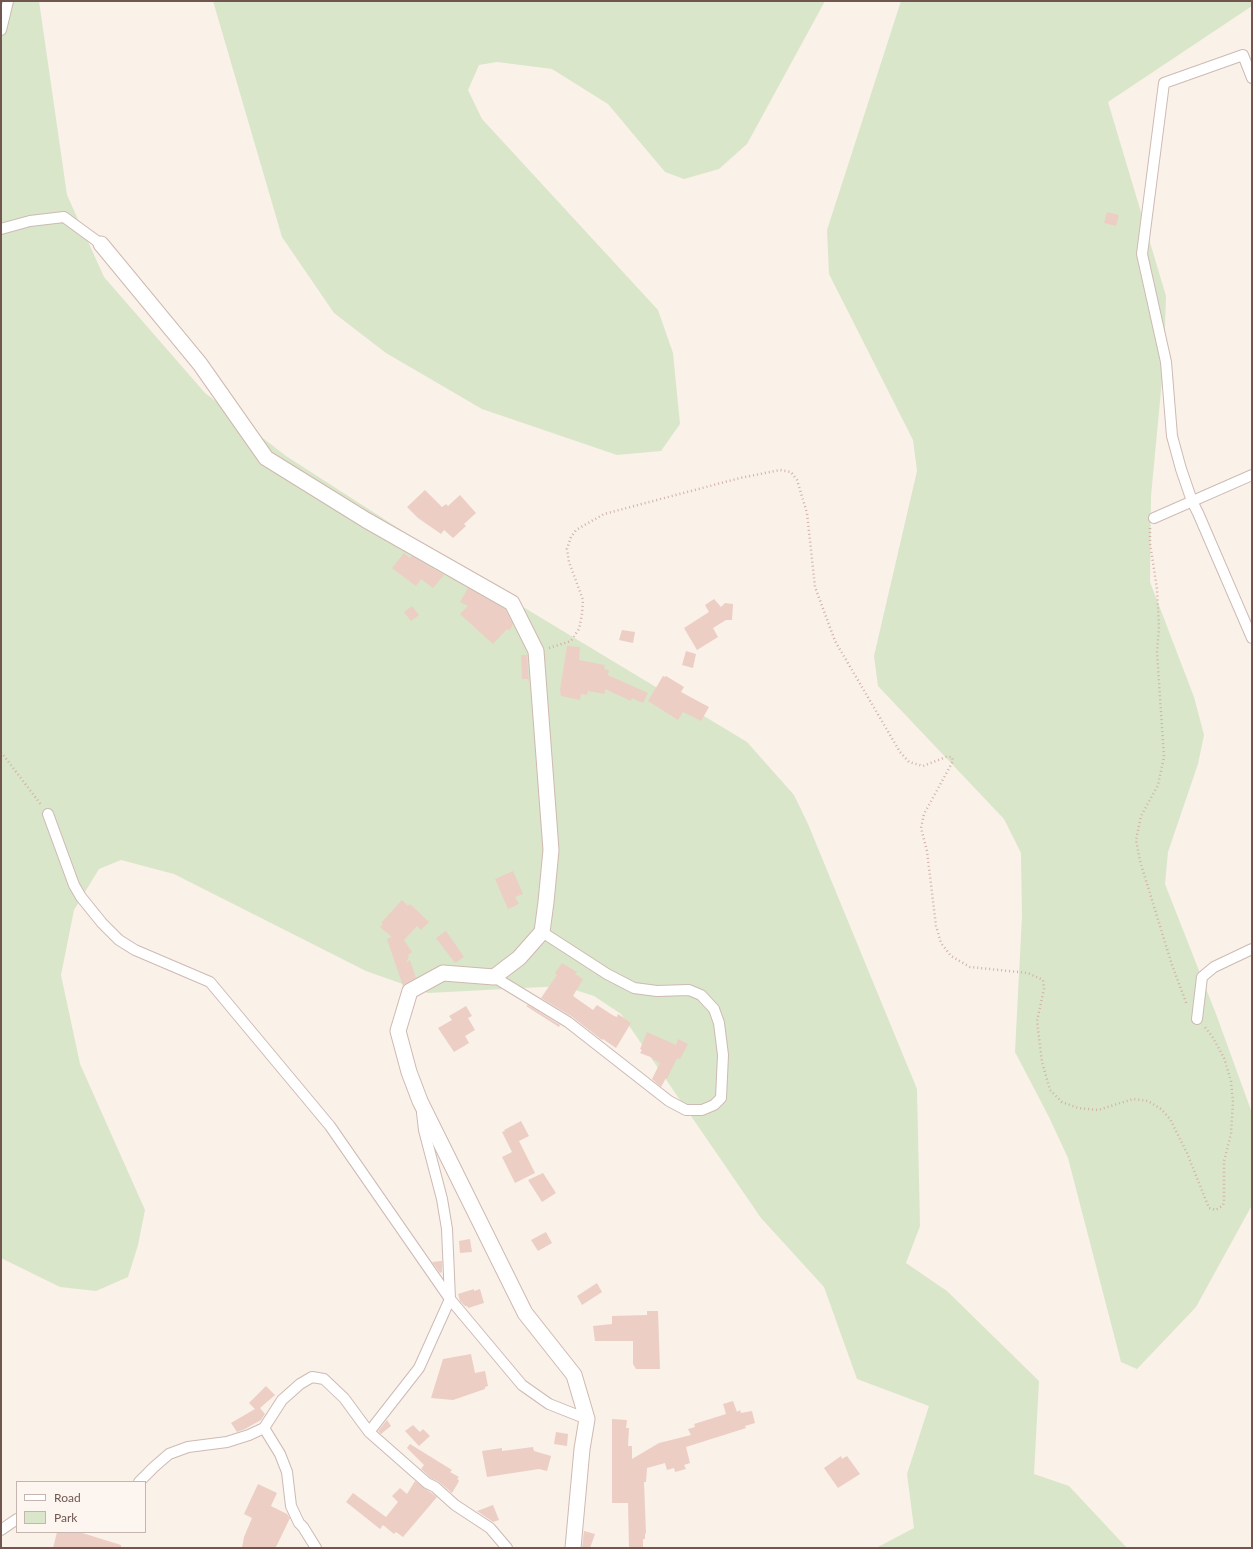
<!DOCTYPE html>
<html>
<head>
<meta charset="utf-8">
<style>
	body { margin:0 }
	#map { position:relative; width:1253px; height:1549px; overflow:hidden; background:#faf1e9; font-family:Lato,sans-serif }
	canvas { display:block }
	.frame { position:absolute; inset:0; border:2px solid #715650; pointer-events:none }
	.legend { position:absolute; left:16px; top:1481px; width:130px; height:52px; box-sizing:border-box; background:#fdf5ef; border:1px solid #c5b5af; margin:0; padding:5px 7px; list-style:none; font-size:12px; color:#715650 }
	.legend li { display:flex; align-items:center; gap:8px; height:20px }
	.legend b { width:20px; border:1px solid #c5b5af }
</style>
</head>
<body>
<div id="map">
<canvas width="1253" height="1549"></canvas>
<div class="frame"></div>
<ul class="legend">
<li><b style="height:5px;background:#fff"></b>Road</li>
<li><b style="height:11px;background:#dae6c9"></b>Park</li>
</ul>
</div>
<script>
const ctx = document.querySelector('canvas').getContext('2d');
ctx.lineJoin = 'round';
function paint(path, color) { ctx.fillStyle = color; ctx.fill(path, 'evenodd'); }
const shape = rows => new Path2D(rows.map(r => 'M' + r).join(''));
function strokePath(path, color, width, dash) { ctx.strokeStyle = color; ctx.lineWidth = width; ctx.lineCap = dash ? 'butt' : 'round'; ctx.setLineDash(dash || []); ctx.stroke(path); }
paint(shape([
	[1,1,39,1,67,195,104,277,205,393,286,456,485,584,747,742,794,795,808,824,917,1089,920,1226,906,1263,947,1291,1039,1381,1034,1474,1069,1486,1127,1548,876,1548,914,1528,907,1474,929,1406,857,1379,824,1287,761,1218,621,1014,594,996,563,986,428,993,366,971,174,874,121,860,99,869,74,910,61,975,80,1064,145,1210,138,1245,128,1277,96,1291,60,1287,1,1258],
	[213,1,825,1,747,144,719,169,684,179,665,172,608,104,552,69,497,62,479,65,468,90,482,119,658,310,673,353,680,424,661,451,617,455,482,409,386,353,334,313,282,237],
	[901,1,1252,1,1252,6,1108,102,1166,296,1164,359,1151,496,1150,582,1194,697,1204,735,1198,764,1168,852,1165,884,1216,1014,1252,1113,1252,1205,1196,1307,1137,1369,1121,1362,1068,1158,1049,1117,1015,1052,1022,916,1021,853,1004,819,878,686,874,656,917,471,913,440,829,274,827,230]
]), '#dae6c9');
paint(shape([
	[1107,212,1119,215,1116,226,1104,223],
	[425,490,442,507,446,504,448,506,460,495,476,513,464,524,466,526,453,538,444,530,441,534,418,518,407,507],
	[404,553,410,558,412,556,444,575,433,588,421,579,416,586,392,568],
	[468,588,505,609,513,624,510,630,507,629,493,644,460,614,468,606,460,602],
	[714,599,721,607,725,603,733,604,732,620,726,620,713,628,718,637,697,650,684,628,709,612,705,605],
	[412,606,419,615,411,621,404,612],
	[622,630,635,632,633,643,619,640],
	[567,646,580,647,579,660,605,665,604,669,609,670,608,675,648,693,643,703,632,698,631,701,605,689,605,694,588,691,587,695,581,694,580,700,561,696,560,690],
	[686,651,696,654,693,668,682,665],
	[521,655,527,655,529,683,528,679,522,679],
	[663,676,665,677,666,676,684,687,681,692,709,707,701,721,683,712,678,720,648,701],
	[513,871,523,894,515,897,519,904,508,909,495,879],
	[402,900,408,906,410,904,429,922,421,930,417,926,404,940,412,952,408,955,409,957,406,963,410,960,416,978,406,983,403,986,387,939,392,937,380,927,383,924,381,923],
	[446,931,464,957,455,963,436,938],
	[562,963,577,972,575,974,583,979,573,996,593,1010,597,1005,614,1016,617,1017,618,1014,631,1023,616,1048,603,1039,602,1040,571,1016,541,998,557,975,555,973],
	[466,1006,472,1016,468,1018,475,1030,465,1036,469,1043,454,1052,438,1028,452,1020,449,1016],
	[526,1006,528,1005,560,1025,559,1027],
	[647,1032,676,1045,678,1039,688,1044,680,1059,677,1058,667,1079,666,1078,661,1087,652,1079,660,1063,652,1059,653,1058,640,1053,642,1050,640,1049],
	[521,1121,529,1136,519,1141,535,1173,515,1183,502,1157,512,1152,502,1132,505,1131,504,1130],
	[543,1173,556,1193,542,1202,528,1180],
	[546,1232,552,1243,538,1251,531,1240],
	[470,1239,472,1252,460,1253,459,1241],
	[442,1261,442,1272,440,1273,432,1262],
	[597,1283,602,1292,582,1305,577,1296],
	[474,1289,474,1291,480,1289,484,1303,468,1308,467,1306,465,1306,460,1301,458,1294],
	[647,1311,658,1311,660,1369,636,1369,633,1364,633,1341,595,1341,593,1326,612,1324,612,1316,647,1315],
	[471,1354,475,1373,485,1371,488,1386,485,1387,485,1389,453,1400,431,1398,443,1359],
	[266,1386,275,1395,260,1408,265,1414,261,1420,245,1429,237,1432,231,1423,255,1409,249,1403],
	[733,1401,737,1412,740,1410,741,1413,752,1411,755,1423,745,1426,746,1428,686,1447,690,1463,684,1465,686,1469,675,1472,674,1468,667,1470,665,1463,647,1468,646,1482,644,1482,646,1533,645,1534,645,1539,643,1539,643,1548,629,1548,628,1503,612,1503,612,1419,627,1420,626,1428,629,1428,628,1446,632,1446,632,1459,659,1443,691,1435,688,1429,695,1427,694,1424,726,1414,723,1404],
	[387,1420,391,1426,381,1434,378,1431],
	[413,1425,420,1432,423,1429,430,1436,419,1446,405,1431],
	[556,1432,568,1434,567,1446,554,1444],
	[410,1444,452,1470,450,1472,459,1477,457,1479,459,1480,458,1483,452,1493,439,1482,431,1478,421,1469,424,1465,407,1448],
	[533,1447,534,1451,551,1456,547,1471,539,1469,487,1477,482,1451,502,1448,502,1451],
	[841,1456,842,1459,847,1456,860,1474,838,1488,824,1468],
	[415,1481,437,1497,403,1537,396,1532,394,1534,383,1525,380,1529,346,1502,353,1493,386,1517,398,1502,392,1496,400,1488,407,1494],
	[258,1484,277,1493,271,1506,287,1514,290,1518,277,1545,275,1548,242,1548,244,1537,252,1518,244,1514],
	[493,1505,499,1520,493,1522,477,1511],
	[584,1531,595,1534,590,1548,582,1548],
	[57,1532,79,1532,121,1545,121,1548,53,1548]
]), '#eccec4');
const street = shape([
	[1,30,8,1],
	[1252,78,1243,55,1164,83,1142,254,1166,362,1172,436,1181,469,1192,501,1198,513,1252,638],
	[1,229,30,221,64,217,101,244],
	[1154,518,1252,475],
	[48,814,74,885,81,897,102,923,119,940,135,950,210,982,330,1126,450,1299,522,1385,549,1404,587,1419],
	[494,977,568,1022,669,1101,686,1110,702,1110,714,1105,721,1098,723,1055,719,1023,714,1009,701,995,689,990,657,991,634,988,607,974,542,932],
	[1197,1019,1202,977,1214,967,1252,949],
	[264,1428,280,1454,287,1472,291,1506,299,1523,303,1527,316,1548],
	[369,1432,419,1368,450,1299,447,1229,442,1199,424,1130,422,1113],
	[139,1482,154,1467,169,1454,188,1447,227,1442,249,1435,264,1428,282,1400,300,1384,312,1377,324,1379,344,1398,369,1432,427,1483,435,1487,455,1505,490,1528,507,1548],
	[1,1530,17,1519]
]);
const secondary = shape([
	[101,244,200,364,266,458,366,520,512,603,536,651,551,850,546,902,542,932,519,958,494,977,443,973,410,991,398,1031,409,1072,420,1101,525,1313,574,1375,587,1419,582,1449,573,1548]
]);
strokePath(street, '#cdbab4', 12);
strokePath(secondary, '#cfb9b1', 17);
strokePath(shape([
	[1150,528,1150,543,1157,589,1159,627,1157,652,1164,757,1158,785,1141,816,1136,840,1140,861,1172,965,1187,1005],
	[549,648,571,641,579,629,582,614,583,600,569,562,567,549,571,537,576,530,604,514,740,478,780,470,791,472,797,480,807,513,815,587,835,641,900,752,909,762,923,766,946,757,952,757,953,761,924,814,921,828,927,851,936,926,941,943,951,956,970,967,1028,973,1043,980,1044,989,1037,1021,1042,1062,1050,1090,1062,1102,1078,1108,1098,1110,1133,1099,1148,1101,1161,1109,1170,1119,1187,1153,1209,1208,1216,1210,1223,1205,1224,1201,1224,1161,1231,1134,1233,1102,1231,1081,1224,1058,1212,1036,1204,1026],
	[1,752,42,806]
]), '#d1b1a8', 2.5, [1, 3]);
strokePath(street, '#fff', 10);
strokePath(secondary, '#fff', 15);
</script>
</body>
</html>
